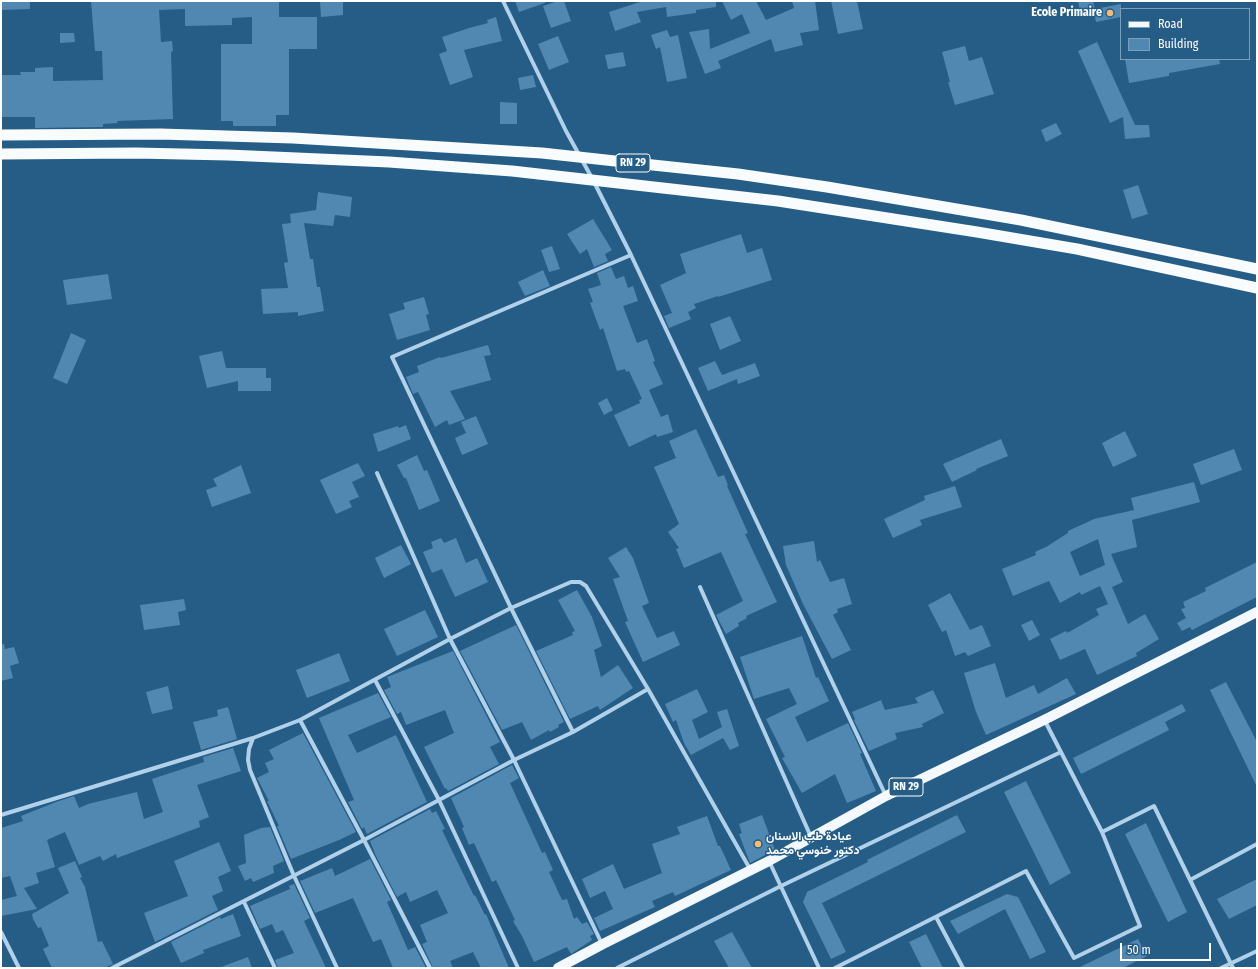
<!DOCTYPE html>
<html>
<head>
<meta charset="utf-8">
<style>
	body { margin:0 }
	#map { position:relative; width:1258px; height:969px; overflow:hidden; background:#255d87; font-family:"Fira Sans Condensed",sans-serif }
	canvas { display:block }
	.frame { position:absolute; inset:0; border:2px solid #fff; pointer-events:none }
	.legend { position:absolute; left:1120px; top:8px; width:130px; height:52px; box-sizing:border-box; background:#255d87; border:1px solid #7c9eb7; margin:0; padding:5px 7px; list-style:none; font-size:12px; color:#fff }
	.legend li { display:flex; align-items:center; gap:8px; height:20px }
	.legend b { width:20px; border:1px solid #7c9eb7 }
	.scale { position:absolute; left:1120px; top:943px; width:91px; height:18px; box-sizing:border-box; border:2px solid #fff; border-top:0; padding-left:5px; font-size:12px; line-height:14px; white-space:nowrap; color:#fff; -webkit-text-stroke:3px #255d87; paint-order:stroke }
</style>
</head>
<body>
<div id="map">
<canvas width="1258" height="969"></canvas>
<div class="frame"></div>
<ul class="legend">
<li><b style="height:5px;background:#f3f9fe"></b>Road</li>
<li><b style="height:11px;background:#5188b1"></b>Building</li>
</ul>
<div class="scale">50 m</div>
</div>
<script>
const ctx = document.querySelector('canvas').getContext('2d');
ctx.lineJoin = 'round';
function paint(path, color) { ctx.fillStyle = color; ctx.fill(path, 'evenodd'); }
const shape = rows => new Path2D(rows.map(r => 'M' + r).join(''));
function strokePath(path, color, width, dash) { ctx.strokeStyle = color; ctx.lineWidth = width; ctx.lineCap = dash ? 'butt' : 'round'; ctx.setLineDash(dash || []); ctx.stroke(path); }
function write(font, color, halo, rows, align = 'center') {
  ctx.font = font + ' "Fira Sans Condensed",Vazirmatn,sans-serif'; ctx.lineWidth = 3; ctx.setLineDash([]); ctx.textBaseline = 'middle'; ctx.strokeStyle = halo; ctx.fillStyle = color; for (const [text, x, y, turn = 0] of rows) {
    ctx.save(); ctx.translate(x, y); ctx.rotate((+turn || 0) * Math.PI / 180); ctx.textAlign = isNaN(turn) ? turn : align; if (halo) ctx.strokeText(text, 0, 0); ctx.fillText(text, 0, 0); ctx.restore();
  }
}
paint(shape([
	[1,1,30,1,30,9,1,10],
	[91,1,279,1,279,17,317,17,317,49,289,49,289,115,276,115,276,126,233,126,233,121,221,121,221,44,252,44,252,17,232,18,232,25,185,26,185,9,159,10,161,42,172,41,173,51,171,52,173,119,117,121,118,123,103,124,103,127,35,128,35,117,1,117,1,75,21,75,20,72,35,72,35,68,53,67,53,81,103,80,102,51,95,51],
	[320,1,343,1,343,15,321,17],
	[515,1,545,1,545,3,519,12],
	[558,1,564,1,571,21,551,28,543,6],
	[643,1,716,1,716,7,696,10,696,13,667,17,666,7,637,12,641,22,615,31,609,12],
	[722,1,756,1,766,20,794,8,792,1,815,1,819,30,800,33,803,45,775,52,771,39,718,61,721,68,705,74,689,32,709,29,710,49,750,33,742,14,731,20],
	[831,1,857,1,863,29,838,34],
	[1078,1,1093,1,1095,9,1121,4,1121,17,1096,22,1094,13,1081,16],
	[496,17,502,41,464,50,473,77,450,85,439,54,447,51,442,37,469,28,488,23,487,20],
	[667,30,670,37,678,35,687,78,667,82,660,47,656,49,651,35],
	[60,33,74,33,75,42,60,43],
	[558,36,569,62,549,70,538,44],
	[1097,42,1135,125,1149,125,1150,137,1125,139,1123,117,1110,123,1078,51],
	[965,46,969,61,982,57,994,94,955,105,948,82,950,82,942,52],
	[623,52,626,66,608,69,605,55],
	[1125,59,1219,59,1220,64,1169,73,1169,76,1129,83],
	[533,75,536,87,520,90,518,78],
	[500,102,517,103,517,124,500,124],
	[1056,123,1062,134,1046,142,1041,130],
	[1138,185,1148,214,1132,219,1123,190],
	[318,192,352,197,350,217,335,215,333,226,304,223,310,259,313,259,317,287,320,287,324,311,298,316,298,312,263,314,261,289,288,288,284,263,288,262,282,224,291,223,290,214,316,210],
	[593,219,612,250,605,254,608,261,594,267,587,249,580,254,567,234],
	[741,234,747,253,762,248,772,280,718,297,718,296,694,304,696,308,688,312,691,319,669,328,664,316,672,313,660,285,686,273,680,254],
	[552,246,560,269,549,272,541,250],
	[611,267,616,279,624,276,628,288,633,286,638,301,623,306,637,343,647,339,655,361,653,362,663,384,649,390,661,417,668,414,673,432,657,437,656,434,629,447,614,415,640,403,639,400,642,399,629,371,626,372,625,369,617,371,603,328,600,330,590,303,593,302,588,289,601,285,597,273],
	[543,270,550,286,525,296,518,282],
	[108,274,112,299,67,305,63,280],
	[424,297,429,314,426,315,430,330,397,340,389,314,405,309,403,303],
	[730,316,741,341,720,350,710,324],
	[71,333,86,340,67,384,53,378],
	[488,345,491,355,484,356,491,380,450,391,465,419,449,425,447,420,435,427,418,392,413,394,406,377,419,372,417,366,440,357,441,358],
	[222,351,226,368,266,368,266,378,271,378,271,391,238,391,238,381,207,388,199,356],
	[715,361,722,375,755,363,760,376,738,384,737,379,708,391,698,368],
	[607,398,613,410,604,415,598,403],
	[476,416,488,444,462,455,455,438,466,433,461,422],
	[406,425,411,439,378,452,373,434,398,426,399,428],
	[696,429,718,477,724,475,728,485,727,486,748,533,745,534,777,602,746,616,747,618,738,623,739,626,726,634,716,615,743,601,721,552,684,568,676,549,679,548,668,532,679,524,654,467,676,458,669,441],
	[1125,431,1137,456,1113,467,1102,443],
	[1001,439,1008,456,976,469,977,470,952,482,943,464],
	[1234,449,1242,470,1201,485,1193,464],
	[417,455,424,471,427,470,440,501,419,510,406,478,404,478,397,465],
	[358,463,365,476,352,482,359,497,349,501,352,507,336,514,320,480],
	[241,465,251,493,212,507,206,490,217,486,213,479],
	[1194,482,1200,502,1132,520,1137,547,1111,554,1123,582,1112,587,1128,624,1145,614,1159,639,1136,653,1137,656,1097,675,1085,649,1060,660,1050,639,1066,631,1067,633,1099,615,1096,609,1108,604,1100,586,1081,595,1080,592,1060,603,1049,581,1013,596,1002,569,1036,555,1035,552,1046,547,1068,533,1068,531,1094,519,1134,510,1131,498],
	[1098,539,1105,565,1080,576,1070,552],
	[955,486,962,507,920,520,922,525,893,538,884,519,925,500,924,496],
	[441,538,444,543,456,538,466,563,477,558,488,582,455,597,442,569,432,573,423,552,433,548,431,542],
	[814,541,817,562,820,560,830,582,844,578,852,604,837,609,838,612,833,615,851,650,832,659,803,604,786,565,783,546],
	[401,545,411,564,384,578,375,558],
	[626,547,633,558,649,603,642,606,657,638,674,631,680,645,643,662,625,622,628,621,613,579,620,577,608,558],
	[1257,562,1257,597,1192,630,1190,627,1182,631,1177,623,1186,618,1181,609,1185,608,1183,602,1206,591,1205,588],
	[577,590,592,617,602,646,594,650,601,677,618,665,633,688,600,710,598,706,570,719,536,651,573,635,572,632,575,631,558,600],
	[950,593,970,630,982,625,991,646,968,656,965,652,955,656,946,630,942,632,928,605],
	[184,599,186,610,178,612,180,625,144,630,140,605],
	[425,610,438,637,397,656,384,629],
	[1032,620,1040,635,1029,641,1021,625],
	[516,625,564,722,558,725,559,727,550,732,549,730,531,740,522,722,502,730,460,651],
	[802,636,816,678,818,677,829,701,795,717,807,742,848,723,862,753,860,754,876,791,847,803,835,774,802,793,782,758,785,757,766,719,797,704,789,688,754,699,740,657],
	[1,644,4,644,5,649,14,647,19,663,10,666,13,678,1,681],
	[453,651,500,742,490,747,499,764,448,791,446,788,445,789,424,747,454,733,445,710,406,725,401,712,397,714,384,690,391,687,387,677],
	[339,653,350,681,307,698,296,670],
	[995,663,1006,698,1034,685,1038,694,1067,678,1076,694,986,735,976,712,964,673],
	[1226,682,1257,742,1257,787,1210,690],
	[168,686,173,709,152,714,146,692],
	[697,689,708,712,692,720,699,739,722,727,717,712,727,709,739,746,730,750,723,738,691,755,684,743,676,720,673,722,665,704],
	[933,690,944,713,922,724,923,727,895,733,897,739,869,751,854,720,855,719,852,712,881,700,885,710,918,703,915,698],
	[378,693,391,717,348,735,357,753,396,735,427,802,367,834,364,827,362,829,348,802,354,800,319,718],
	[1182,704,1186,711,1165,722,1169,730,1081,774,1073,758],
	[228,707,237,739,201,750,193,722,218,716,217,710],
	[303,733,356,832,339,840,291,859,277,826,279,826,267,801,269,801,257,778,269,772,265,763,274,759,269,750],
	[233,748,241,771,197,785,209,817,199,821,200,827,117,858,116,854,103,861,100,856,79,865,65,832,47,840,55,867,36,873,39,883,24,888,37,909,1,916,1,900,17,896,10,876,1,878,1,828,23,821,21,816,56,802,74,796,79,808,88,804,137,792,144,819,163,812,152,779,204,762,203,757],
	[512,765,519,778,510,783,542,853,545,852,553,870,549,872,562,900,567,899,574,919,577,917,582,924,587,922,594,934,590,936,592,940,571,954,567,947,534,962,522,936,513,921,515,920,496,880,492,882,474,843,469,845,462,828,464,827,451,798],
	[1026,781,1071,873,1050,885,1004,792],
	[430,809,432,813,436,811,445,829,442,830,474,896,475,895,485,915,486,914,509,968,481,968,473,952,450,961,453,968,433,968,422,944,427,942,420,925,448,913,437,890,410,902,406,892,397,897,376,856,370,841],
	[762,815,775,850,750,863,739,834,742,833,739,824],
	[957,815,966,832,822,903,846,952,831,959,803,902,807,892,868,862,867,860],
	[707,816,718,846,720,846,731,870,675,896,673,892,652,901,655,907,600,931,594,918,613,909,605,891,590,898,582,879,613,864,624,889,662,873,652,844,680,834,677,827],
	[1146,823,1187,912,1168,922,1125,834],
	[270,827,284,861,273,866,274,873,253,882,251,878,245,881,238,866,246,863,244,835,261,828],
	[219,842,231,871,218,877,223,891,212,896,218,910,155,942,144,913,188,896,174,861],
	[370,859,391,900,387,902,408,950,415,947,426,968,393,968,381,939,373,942,353,898,315,913,300,881,332,868,335,876],
	[75,861,82,877,80,878,85,887,98,942,102,941,113,964,104,968,52,968,43,949,49,946,41,927,38,928,33,919,32,914,69,893,58,868],
	[1257,879,1257,905,1229,919,1217,899],
	[294,884,310,918,304,921,326,968,278,968,275,960,294,953,283,930,276,933,272,924,260,929,250,906,290,889,289,886],
	[1007,894,1018,897,1046,952,1030,959,1005,909,958,934,950,921],
	[233,914,241,936,203,950,204,953,181,963,171,942,220,917,221,919],
	[732,932,752,968,729,968,714,941],
	[926,934,943,968,922,968,909,942],
	[1138,939,1147,956,1123,968,1078,968],
	[248,957,252,968,221,968,221,967]
]), '#5188b1');
strokePath(shape([
	[503,1,566,131,593,180,631,255,886,796],
	[377,473,450,639,511,608,571,582,580,582,586,586,648,689,750,869],
	[700,587,811,837],
	[375,680,439,800,518,968],
	[300,720,450,639,514,760,602,944],
	[1045,721,1102,832,1154,806,1233,968],
	[573,732,511,608,392,357,631,255],
	[1,815,253,738],
	[769,861,819,968],
	[1190,880,1257,844],
	[244,902,275,968],
	[936,917,963,968],
	[1,932,19,968],
	[112,968,364,840,514,760,573,732,648,689],
	[337,968,294,876,250,770,248,760,249,749,253,738,300,720,364,840,430,968],
	[617,968,781,886,1061,752],
	[835,968,1026,871,1074,958,1140,926,1102,832],
	[1221,968,1257,951]
]), '#b0d1e9', 4);
strokePath(shape([
	[558,968,603,944,769,861,886,796,1044,720,1257,612]
]), '#f3f9fe', 10);
strokePath(shape([
	[1,135,160,134,293,138,542,153,615,161,738,174,827,187,1021,220,1257,269],
	[1,154,136,153,228,155,389,162,512,171,778,201,977,232,1077,249,1257,288]
]), '#f9fcfe', 11);
for (const [x, y, r, color] of [
	[1110,13,4,"#f3bd74"],
	[758,844,4,"#f3bd74"]
]) { const dot = new Path2D(); dot.arc(x, y, r, 0, 2 * Math.PI); ctx.fillStyle = color; ctx.fill(dot); strokePath(dot, '#255d87', 1.5); }
for (const [x, y, w] of [
	[633,163,34],
	[906,787,34]
]) { const box = new Path2D(); box.roundRect(x - w / 2, y - 9, w, 18, 3); ctx.fillStyle = '#255d87'; ctx.fill(box); strokePath(box, '#fff', 1); }
write('bold 11px', '#fff', null, [
	["RN 29",633,163],
	["RN 29",906,787]
]);
write('bold 12px', '#fff', '#255d87', [
	["Ecole Primaire",1102,13],
	["عيادة طب الاسنان",766,837,"left"],
	["دكتور خنوسي محمد",766,851,"left"]
], 'right');
</script>
</body>
</html>
